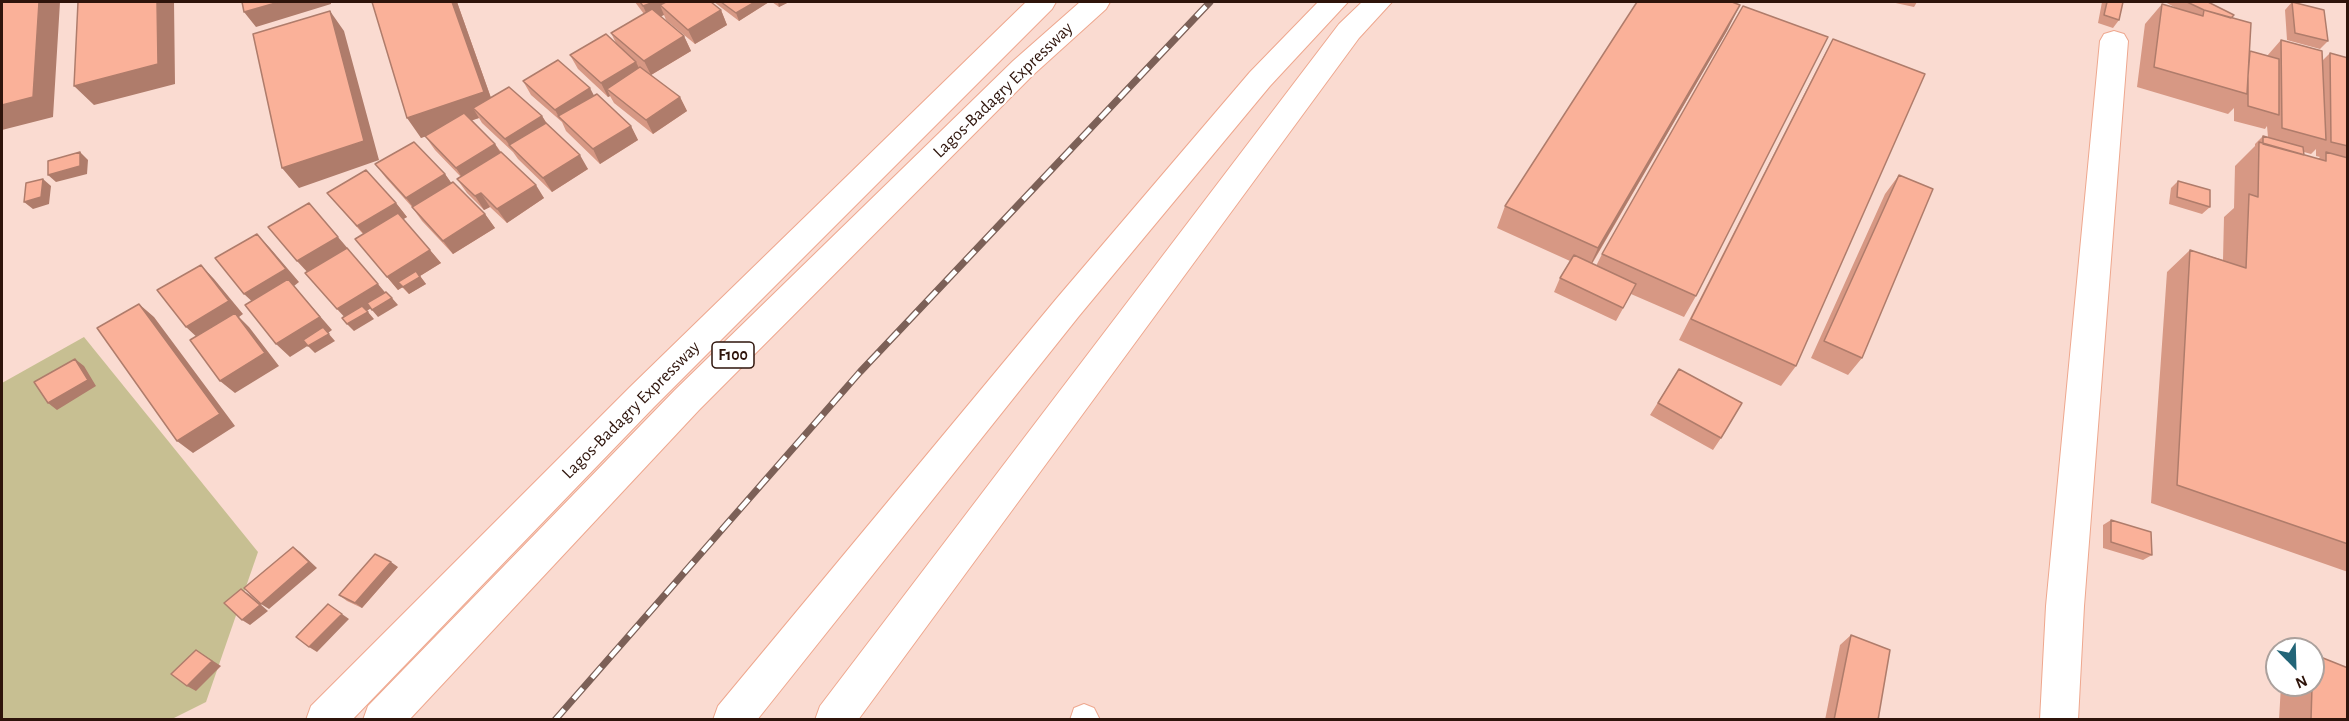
<!DOCTYPE html>
<html>
<head>
<meta charset="utf-8">
<style>
	body { margin:0 }
	#map { position:relative; width:2349px; height:721px; overflow:hidden; background:#fadbd1; font-family:"Alegreya Sans",sans-serif }
	canvas { display:block }
	.frame { position:absolute; inset:0; border:3px solid #2e140b; pointer-events:none }
	.north { position:absolute; left:2265px; top:637px; width:60px; height:60px; box-sizing:border-box; background:#fff; border:2px solid #aba19d; border-radius:50%; rotate:157deg; font-size:16px; font-weight:700; line-height:24px; text-align:center; color:#2e140b }
	.north::after { content:''; display:block; margin:auto; width:21px; height:27px; background:#226578; clip-path:polygon(50% 0,100% 100%,50% 72%,0 100%) }
</style>
</head>
<body>
<div id="map">
<canvas width="2349" height="721"></canvas>
<div class="frame"></div>
<div class="north">N</div>
</div>
<script>
const ctx = document.querySelector('canvas').getContext('2d');
ctx.lineJoin = 'round';
function paint(path, color) { ctx.fillStyle = color; ctx.fill(path, 'evenodd'); }
const shape = rows => new Path2D(rows.map(r => 'M' + r).join(''));
function strokePath(path, color, width, dash) { ctx.strokeStyle = color; ctx.lineWidth = width; ctx.lineCap = dash ? 'butt' : 'round'; ctx.setLineDash(dash || []); ctx.stroke(path); }
function write(font, color, halo, rows, align = 'center') {
  ctx.font = font + ' "Alegreya Sans",sans-serif'; ctx.lineWidth = 4.5; ctx.setLineDash([]); ctx.textBaseline = 'middle'; ctx.strokeStyle = halo; ctx.fillStyle = color; for (const [text, x, y, turn = 0] of rows) {
    ctx.save(); ctx.translate(x, y); ctx.rotate((+turn || 0) * Math.PI / 180); ctx.textAlign = isNaN(turn) ? turn : align; if (halo) ctx.strokeText(text, 0, 0); ctx.fillText(text, 0, 0); ctx.restore();
  }
}
paint(shape([
	[84,337,258,552,206,702,172,719,2,719,2,383]
]), '#c7bf92');
const service = shape([
	[1084,704,1094,708,1100,720,1070,720,1074,708,1084,704]
]);
const minor = shape([
	[2114,31,2124,34,2128,41,2084,606,2078,720,2040,720,2046,606,2100,41,2104,34,2114,31]
]);
const primary = shape([
	[1026,2,1056,2,1052,9,654,407,352,720,306,720,311,706,630,387,1026,2],
	[1362,2,1392,2,1359,38,858,720,815,720,820,706,1339,24,1362,2]
]);
const motorway = shape([
	[1080,2,1110,2,1106,9,1033,75,699,410,409,720,363,720,368,706,675,390,1013,61,1080,2],
	[1318,2,1348,2,1270,86,1079,316,757,720,713,720,718,706,1057,298,1250,72,1318,2]
]);
strokePath(service, '#eea78e', 2);
strokePath(minor, '#eea78e', 2);
strokePath(primary, '#eea78e', 2);
strokePath(motorway, '#eea78e', 2);
paint(service, '#fff');
paint(minor, '#fff');
paint(primary, '#fff');
paint(motorway, '#fff');
const rail = shape([
	[555,720,860,372,1210,2]
]);
strokePath(rail, '#7c6057', 7);
strokePath(rail, '#fff', 4.5, [14]);
paint(shape([
	[372,2,457,2,491,98,542,116,547,124,588,169,552,192,518,159,513,152,482,123,479,118,472,120,495,144,501,152,544,198,507,223,490,207,484,210,467,193,457,179,461,177,435,150,425,136,421,138],
	[635,2,711,2,721,10,727,25,695,44,666,20,664,15,660,16,684,36,691,51,651,75,680,97,687,111,653,134,614,103,610,96,608,97,578,69,570,55,616,43,611,33,644,14],
	[714,2,769,2,739,21],
	[772,2,789,2,779,7],
	[1891,2,1917,2,1914,7],
	[2102,2,2123,2,2119,20,2113,28,2098,23],
	[2165,2,2208,2,2232,18,2250,51,2267,56,2281,40,2323,60,2330,53,2348,58,2348,572,2151,503,2167,272,2190,250,2223,260,2224,217,2234,208,2235,166,2255,146,2255,144,2263,136,2268,137,2267,126,2265,129,2234,121,2234,108,2228,114,2137,87,2145,24,2162,4,2178,9],
	[2316,149,2316,156,2320,157,2318,159,2304,155,2304,152,2311,154],
	[2292,2,2328,41,2320,49,2287,40,2285,10],
	[1728,29,1592,264,1596,266,1602,254,1696,296,1684,317,1631,294,1616,321,1554,292,1560,278,1570,261,1497,228,1505,206],
	[1833,39,1796,366,1781,386,1679,340,1820,63],
	[523,81,594,95,631,126,638,140,600,164,566,131,562,122,531,95],
	[375,164,445,174,451,183,485,214,495,228,453,254,422,221,412,207,386,178],
	[1899,175,1862,358,1848,375,1811,358,1885,194],
	[2178,181,2210,207,2202,214,2169,204,2171,188],
	[327,193,396,203,407,217,403,219,441,263,420,276,426,284,409,294,402,287,398,290,355,239,363,234],
	[1679,369,1721,438,1713,450,1650,415],
	[2111,520,2152,555,2143,560,2103,548,2103,525],
	[398,567,362,608,347,601,339,595],
	[1851,635,1878,720,1825,720,1840,645],
	[2281,685,2313,685,2348,720,2279,720]
]), '#d79884');
paint(shape([
	[39,2,60,2,53,117,2,130,2,105],
	[157,2,174,2,175,84,94,105,74,86],
	[279,2,331,2,331,4,256,27,244,12],
	[452,2,457,2,496,112,473,108,479,118,421,138,407,118],
	[654,2,694,2,660,5,664,15,650,21,643,6],
	[755,2,769,2,739,21,736,13],
	[778,2,789,2,779,7],
	[1740,5,1728,29,1588,270,1598,248],
	[721,10,727,25,695,44,688,30],
	[330,11,344,31,379,160,299,188,282,168],
	[684,36,691,51,651,75,644,61],
	[636,62,643,76,607,89,610,96,608,97,601,83],
	[590,88,598,103,560,119,555,110],
	[680,97,687,111,653,134,646,120],
	[542,116,551,130,510,146,505,139],
	[631,126,638,140,600,164,593,149],
	[495,144,504,158,465,182,456,168],
	[80,152,88,160,87,174,56,182,48,175],
	[580,155,588,169,552,192,543,178],
	[445,174,455,188,416,211,406,198],
	[43,179,51,186,49,204,33,209,24,202],
	[536,185,544,198,507,223,497,209],
	[481,193,490,207,484,210,475,196],
	[396,203,407,217,369,240,357,226],
	[485,214,495,228,453,254,443,241],
	[257,234,270,248,299,282,294,286,332,330,328,333,335,341,315,353,308,346,328,333,290,357,276,344,258,307,244,294],
	[338,237,350,251,310,275,297,261],
	[430,250,441,263,420,276,426,284,409,294,403,287,398,290,387,277],
	[201,265,214,279,243,314,239,317,249,327,279,366,235,393,220,381,200,340,186,327],
	[378,284,389,297,349,322,337,309],
	[392,298,398,305,378,317,372,310],
	[139,304,154,317,235,426,193,453,177,441],
	[368,312,374,319,354,331,347,324],
	[75,359,84,366,96,386,57,410,48,403],
	[293,547,300,552,317,568,269,609,261,604],
	[391,562,398,567,362,608,355,603],
	[241,589,250,595,268,611,250,625,242,620],
	[342,614,349,619,317,652,309,647],
	[196,650,221,666,196,691,187,686]
]), '#af7c6b');
const building = shape([
	[2,2,39,2,33,97,2,105,2,2],
	[78,2,157,2,158,64,74,86,78,2],
	[242,2,279,2,244,12,242,2],
	[372,2,452,2,484,92,407,118,372,2],
	[640,2,654,2,643,6,640,2],
	[666,2,711,2,721,10,688,30,660,5,666,2],
	[721,2,755,2,736,13,721,2],
	[1637,2,1732,2,1740,5,1598,248,1505,206,1637,2],
	[2107,2,2123,2,2119,20,2104,15,2107,2],
	[2187,2,2208,2,2234,15,2231,18,2204,10,2187,2],
	[2292,2,2324,10,2328,41,2295,33,2292,2],
	[2162,4,2203,16,2204,10,2251,23,2247,94,2154,67,2162,4],
	[1743,6,1828,37,1696,296,1602,254,1743,6],
	[652,9,684,36,644,61,611,33,652,9],
	[330,11,364,141,282,168,253,34,330,11],
	[606,34,636,62,601,83,570,55,606,34],
	[1833,39,1925,74,1796,366,1691,319,1833,39],
	[2281,40,2322,51,2326,140,2282,128,2281,40],
	[2250,51,2279,59,2279,115,2248,106,2248,76,2250,51],
	[2330,53,2348,58,2348,146,2331,142,2330,53],
	[558,60,590,88,555,110,523,81,558,60],
	[640,67,680,97,646,120,607,89,640,67],
	[509,87,542,116,505,139,473,108,509,87],
	[597,94,631,126,593,149,558,116,597,94],
	[464,113,495,144,456,168,425,136,464,113],
	[546,123,580,155,543,178,509,145,546,123],
	[2263,136,2303,147,2304,155,2263,144,2263,136],
	[414,142,445,174,406,198,375,164,414,142],
	[2259,142,2326,161,2326,152,2348,158,2348,544,2177,485,2190,250,2246,268,2249,194,2258,197,2259,142],
	[80,152,80,166,48,175,48,161,80,152],
	[501,152,536,185,497,209,481,193,475,196,457,179,501,152],
	[366,170,396,203,357,226,327,193,366,170],
	[1899,175,1933,189,1862,358,1824,341,1899,175],
	[43,179,41,197,24,202,26,183,43,179],
	[2178,181,2210,190,2210,207,2177,197,2178,181],
	[453,182,485,214,443,241,412,207,453,182],
	[309,203,338,237,297,261,268,227,309,203],
	[398,213,430,250,387,277,355,239,398,213],
	[257,234,286,269,244,294,215,258,257,234],
	[347,248,378,284,337,309,305,273,347,248],
	[1574,255,1636,284,1623,308,1560,278,1574,255],
	[201,265,229,301,186,327,157,290,201,265],
	[416,271,420,277,403,287,398,282,416,271],
	[288,279,320,317,276,344,245,305,288,279],
	[386,292,392,298,372,310,367,303,386,292],
	[139,304,220,414,177,441,97,328,139,304],
	[362,306,368,312,347,324,342,318,362,306],
	[235,313,265,353,220,381,190,340,235,313],
	[323,327,329,334,308,346,303,340,323,327],
	[75,359,88,380,48,403,34,382,75,359],
	[1679,369,1742,403,1721,438,1658,403,1679,369],
	[2111,520,2151,532,2152,555,2111,542,2111,520],
	[293,547,309,562,261,604,244,588,293,547],
	[375,554,391,562,355,603,339,595,375,554],
	[241,589,260,605,242,620,224,603,241,589],
	[328,604,342,614,309,647,296,637,328,604],
	[1851,635,1890,650,1878,720,1834,720,1851,635],
	[196,650,212,661,187,686,171,674,196,650],
	[2313,654,2348,668,2348,720,2311,720,2313,654]
]);
paint(building, '#fab199');
strokePath(building, '#af7c6b', 1.5);
for (const [x, y, w] of [
	[733,355,42]
]) { const box = new Path2D(); box.roundRect(x - w / 2, y - 13, w, 26, 4.5); ctx.fillStyle = '#fff'; ctx.fill(box); strokePath(box, '#2e140b', 1.5); }
write('bold 16px', '#2e140b', null, [
	["F100",733,355]
]);
write('18px', '#2e140b', '#fff', [
	["Lagos-Badagry Expressway",1003,90,-44],
	["Lagos-Badagry Expressway",631,410,-45]
]);
</script>
</body>
</html>
